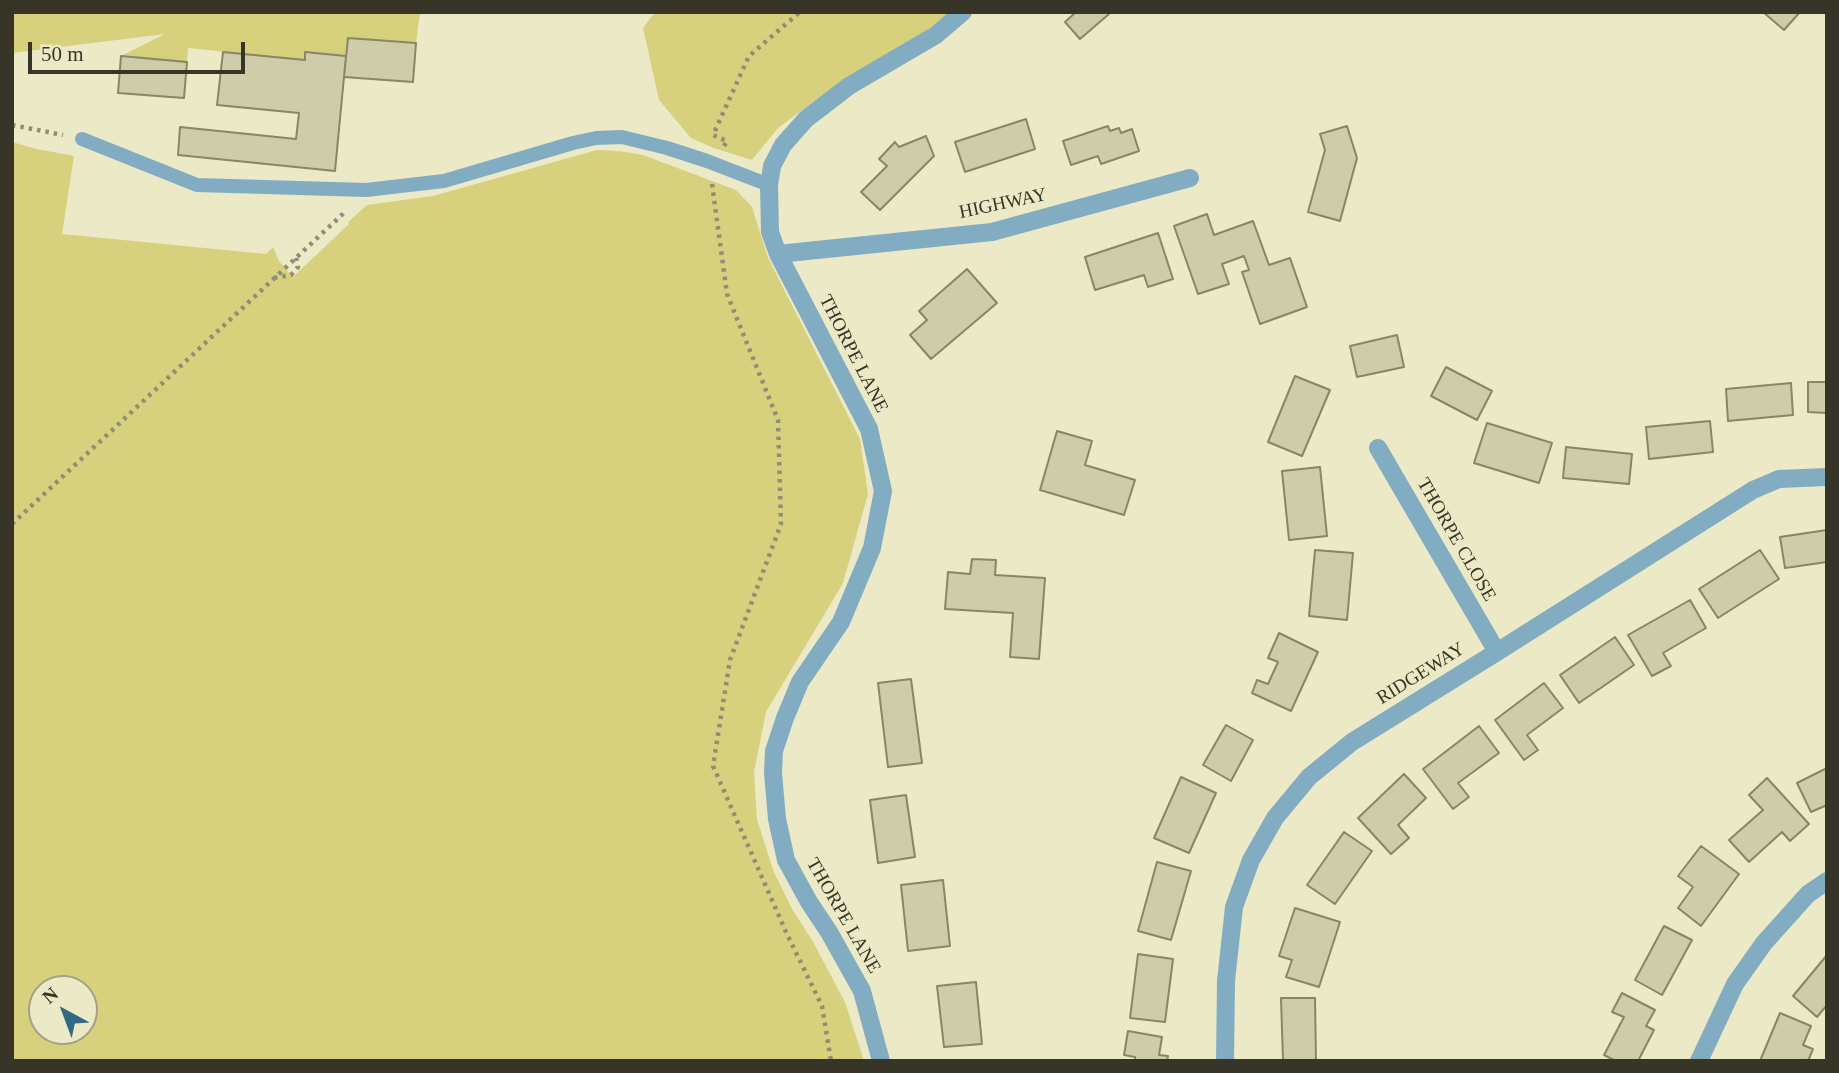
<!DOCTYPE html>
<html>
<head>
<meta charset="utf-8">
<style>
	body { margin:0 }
	#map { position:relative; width:1839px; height:1073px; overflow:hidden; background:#ece9c7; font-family:Georgia,serif }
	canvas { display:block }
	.frame { position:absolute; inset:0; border:14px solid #363528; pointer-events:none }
	.north { position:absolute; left:28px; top:975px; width:70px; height:70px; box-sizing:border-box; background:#ece9c7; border:2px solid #a3a187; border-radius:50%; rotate:319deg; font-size:19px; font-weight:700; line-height:28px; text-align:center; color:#363528 }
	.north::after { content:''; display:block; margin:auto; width:24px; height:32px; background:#336984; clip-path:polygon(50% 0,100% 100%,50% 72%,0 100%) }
	.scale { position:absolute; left:28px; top:42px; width:217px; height:32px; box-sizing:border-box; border:4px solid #363528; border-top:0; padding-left:9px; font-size:21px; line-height:24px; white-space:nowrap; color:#363528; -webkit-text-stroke:5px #ece9c7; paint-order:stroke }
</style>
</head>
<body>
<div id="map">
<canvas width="1839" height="1073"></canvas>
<div class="frame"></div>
<div class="north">N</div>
<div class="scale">50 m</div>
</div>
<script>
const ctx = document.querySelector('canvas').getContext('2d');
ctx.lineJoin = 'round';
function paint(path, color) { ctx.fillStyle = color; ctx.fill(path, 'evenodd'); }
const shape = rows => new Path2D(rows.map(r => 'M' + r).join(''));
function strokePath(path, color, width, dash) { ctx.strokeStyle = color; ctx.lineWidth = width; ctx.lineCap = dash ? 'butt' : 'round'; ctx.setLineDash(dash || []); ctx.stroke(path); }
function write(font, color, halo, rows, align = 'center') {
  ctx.font = font + ' Georgia,serif'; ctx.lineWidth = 7; ctx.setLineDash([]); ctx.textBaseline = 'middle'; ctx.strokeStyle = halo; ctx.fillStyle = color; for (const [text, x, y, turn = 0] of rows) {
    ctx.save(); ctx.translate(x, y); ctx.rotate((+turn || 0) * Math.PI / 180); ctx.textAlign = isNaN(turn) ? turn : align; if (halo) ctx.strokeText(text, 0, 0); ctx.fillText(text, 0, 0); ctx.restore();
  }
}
paint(shape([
	[12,12,420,12,416,43,348,38,346,56,306,52,305,60,188,48,187,62,121,56,165,34,12,53],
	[655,12,955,12,944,20,832,88,778,128,752,160,714,148,691,138,659,100,643,28],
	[12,142,37,149,74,156,62,234,266,254,273,247,279,261,293,277,349,224,348,222,367,205,433,196,597,150,619,151,643,155,736,190,752,207,768,258,860,439,868,494,843,583,766,712,754,772,757,819,773,870,792,909,812,940,845,1002,864,1061,12,1061],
	[84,989,84,1031,42,1031,42,989]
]), '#d7d07d');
const building = shape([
	[1076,12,1107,12,1109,14,1080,39,1065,22,1076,12],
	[1763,12,1800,12,1784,30,1763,12],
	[348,38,416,43,413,82,344,77,348,38],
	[223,52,305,60,305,52,346,56,335,171,178,155,180,127,296,139,299,113,217,105,223,52],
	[121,56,187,62,184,98,118,93,121,56],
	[1026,119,1035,149,965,172,955,142,1026,119],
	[1108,126,1110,131,1119,128,1121,133,1132,129,1139,151,1101,164,1098,156,1071,165,1063,141,1108,126],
	[1347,126,1357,158,1340,221,1308,212,1325,150,1320,134,1347,126],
	[926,136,934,156,880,210,861,192,887,166,879,159,895,142,899,147,926,136],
	[1207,214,1214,235,1253,221,1269,265,1290,258,1307,307,1260,324,1242,272,1249,270,1244,256,1222,264,1229,284,1198,294,1174,226,1207,214],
	[1158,233,1173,279,1148,287,1144,275,1095,290,1085,257,1158,233],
	[967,269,997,303,931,359,910,335,927,320,919,311,967,269],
	[1397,335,1404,367,1357,377,1350,346,1397,335],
	[1446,367,1492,391,1477,420,1431,396,1446,367],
	[1295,376,1330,390,1302,456,1268,442,1295,376],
	[1808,382,1827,382,1827,413,1808,412,1808,382],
	[1791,383,1793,415,1728,421,1726,389,1791,383],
	[1710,421,1713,452,1649,459,1646,427,1710,421],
	[1487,423,1552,443,1539,483,1474,463,1487,423],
	[1057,431,1092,441,1085,465,1135,480,1124,515,1040,490,1057,431],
	[1566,447,1632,454,1629,484,1563,478,1566,447],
	[1320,467,1327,536,1289,540,1282,471,1320,467],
	[1827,530,1827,562,1785,568,1780,537,1827,530],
	[1315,550,1353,553,1347,620,1309,616,1315,550],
	[1760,550,1779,579,1718,618,1699,589,1760,550],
	[972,559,996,560,995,575,1045,578,1039,659,1010,657,1013,613,945,609,948,572,970,574,972,559],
	[1690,600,1706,628,1663,653,1671,666,1652,676,1628,635,1690,600],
	[1279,633,1318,652,1291,711,1252,693,1257,680,1268,684,1278,662,1268,658,1279,633],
	[1615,637,1634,665,1579,703,1560,675,1615,637],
	[911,679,922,763,888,767,878,683,911,679],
	[1544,683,1563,708,1527,735,1538,750,1524,760,1495,720,1544,683],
	[1226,725,1253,740,1231,781,1203,765,1226,725],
	[1479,726,1499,753,1458,783,1469,797,1453,809,1423,769,1479,726],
	[1827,768,1827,805,1811,812,1797,783,1827,768],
	[1404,774,1426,798,1398,825,1409,838,1391,854,1358,818,1404,774],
	[1181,777,1216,793,1189,853,1154,838,1181,777],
	[1767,778,1809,824,1790,841,1782,832,1749,862,1729,840,1763,810,1749,795,1767,778],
	[906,795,915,857,878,863,870,800,906,795],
	[1344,832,1372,851,1335,904,1307,885,1344,832],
	[1701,846,1739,874,1701,926,1678,908,1693,887,1678,876,1701,846],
	[1157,862,1191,871,1171,940,1138,931,1157,862],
	[943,880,950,946,908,951,901,885,943,880],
	[1295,908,1340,922,1319,987,1286,977,1292,960,1279,956,1295,908],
	[1664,926,1692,940,1662,995,1635,980,1664,926],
	[1138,954,1173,959,1165,1022,1130,1018,1138,954],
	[1827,955,1827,1005,1817,1017,1793,996,1827,955],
	[976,982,982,1044,944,1047,937,986,976,982],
	[1622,993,1655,1010,1646,1026,1654,1030,1638,1061,1616,1061,1604,1055,1624,1017,1612,1012,1622,993],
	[1281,998,1315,998,1316,1061,1283,1061,1281,998],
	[1780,1013,1811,1026,1803,1045,1813,1049,1808,1061,1760,1061,1780,1013],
	[1128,1031,1162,1037,1159,1055,1168,1056,1167,1061,1135,1061,1135,1057,1124,1055,1128,1031]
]);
paint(building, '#cfccaa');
strokePath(building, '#888666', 2);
strokePath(shape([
	[12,125,63,135],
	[724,146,727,141,713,135,749,56,800,12],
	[712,184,727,294,778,420,781,524,730,660,713,766,786,932,822,1006,831,1061],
	[274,278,291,275,298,267,296,258],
	[12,524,346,211]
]), '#908e76', 4.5, [3.5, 5]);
strokePath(shape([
	[82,139,197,185,366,190,444,181,573,143,596,138,622,137,667,148,707,161,769,185]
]), '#82acc2', 14);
strokePath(shape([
	[778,254,992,232,1190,178],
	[1378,448,1497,652],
	[881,1061,862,991,829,932,809,902,786,860,777,819,773,773,774,751,785,718,800,682,841,622,872,548,883,491,869,429,778,254,770,232,769,185,772,166,783,145,806,119,849,86,936,35,963,12],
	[1225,1061,1226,981,1234,907,1251,860,1275,818,1309,777,1352,742,1497,652,1753,490,1779,479,1827,477],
	[1699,1061,1735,984,1764,943,1808,894,1827,881]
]), '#82acc2', 18);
write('19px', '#363528', '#ece9c7', [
	["HIGHWAY",1003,204,-12],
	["THORPE LANE",853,354,63],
	["THORPE CLOSE",1456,540,60],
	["RIDGEWAY",1421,674,-32],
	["THORPE LANE",843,916,60]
]);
</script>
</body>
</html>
